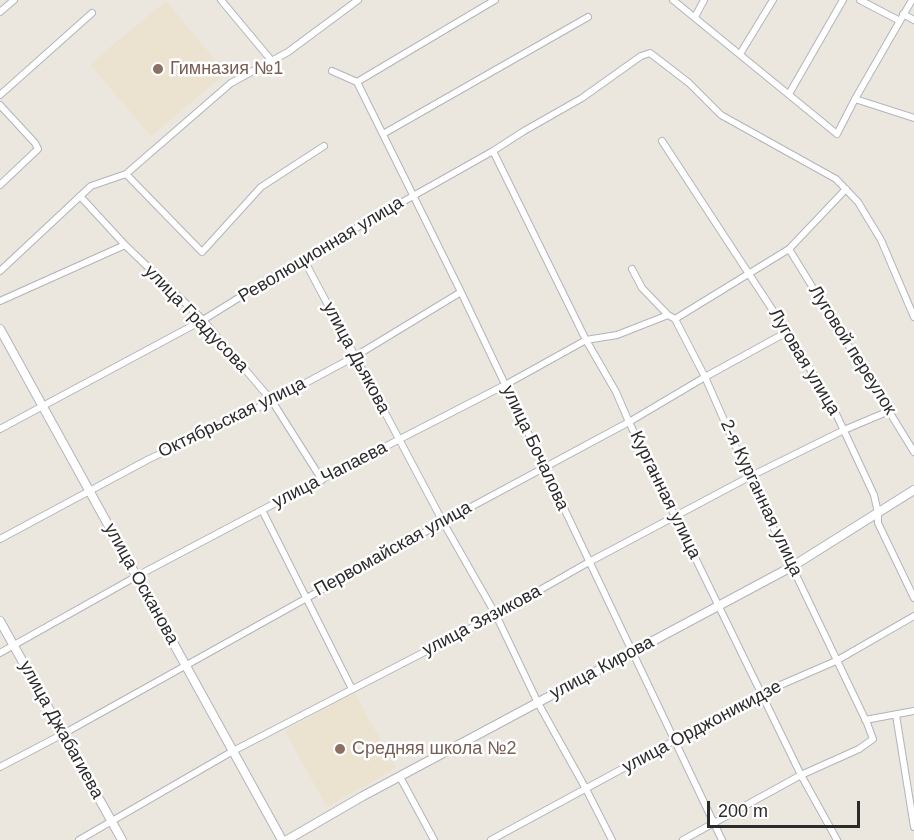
<!DOCTYPE html>
<html>
<head>
<meta charset="utf-8">
<style>
	body { margin:0 }
	#map { position:relative; width:914px; height:840px; overflow:hidden; background:#ebe6de; font-family:Arial,sans-serif }
	canvas { display:block }
	.scale { position:absolute; left:707px; top:801px; width:153px; height:27px; box-sizing:border-box; border:3px solid #2b2b2b; border-top:0; padding-left:8px; font-size:18px; line-height:21px; white-space:nowrap; color:#2b2b2b; -webkit-text-stroke:4px #fff; paint-order:stroke }
</style>
</head>
<body>
<div id="map">
<canvas width="914" height="840"></canvas>
<div class="scale">200 m</div>
</div>
<script>
const ctx = document.querySelector('canvas').getContext('2d');
ctx.lineJoin = 'round';
function paint(path, color) { ctx.fillStyle = color; ctx.fill(path, 'evenodd'); }
const shape = rows => new Path2D(rows.map(r => 'M' + r).join(''));
function strokePath(path, color, width, dash) { ctx.strokeStyle = color; ctx.lineWidth = width; ctx.lineCap = dash ? 'butt' : 'round'; ctx.setLineDash(dash || []); ctx.stroke(path); }
function write(font, color, halo, rows, align = 'center') {
  ctx.font = font + ' Arial,sans-serif'; ctx.lineWidth = 5; ctx.setLineDash([]); ctx.textBaseline = 'middle'; ctx.strokeStyle = halo; ctx.fillStyle = color; for (const [text, x, y, turn = 0] of rows) {
    ctx.save(); ctx.translate(x, y); ctx.rotate((+turn || 0) * Math.PI / 180); ctx.textAlign = isNaN(turn) ? turn : align; if (halo) ctx.strokeText(text, 0, 0); ctx.fillText(text, 0, 0); ctx.restore();
  }
}
paint(shape([
	[166,1,226,73,151,136,90,64],
	[354,692,396,768,327,807,285,731]
]), '#ebe3d0');
const minor = shape([
	[221,0,271,60],
	[673,0,837,134,855,99,912,0],
	[860,0,900,21],
	[0,12,14,0],
	[903,14,914,20],
	[695,17,704,0],
	[740,54,773,0],
	[332,71,357,82,461,292,722,840],
	[357,82,495,0],
	[789,94,843,0],
	[0,95,92,13],
	[855,99,914,118],
	[0,105,35,143,38,149,0,185],
	[383,134,588,17],
	[662,141,787,332,831,403,874,495,878,513,878,523,914,598],
	[493,151,586,340,616,392,629,422,801,775,837,840],
	[126,174,202,252,261,187,324,146],
	[80,196,125,245,203,320,272,401,322,480],
	[789,249,914,452],
	[303,258,443,522,496,615,538,703,586,789,612,840],
	[632,269,642,288,668,315,675,319,705,377,749,477,867,723,873,739,859,749,801,775,683,840],
	[0,271,91,186,126,174,231,83,288,52,358,0],
	[0,301,125,245],
	[675,319,789,249,846,189],
	[0,429,203,320,303,258,493,151,524,131,582,98,641,56,650,53,689,83,721,115,836,179,858,202,881,240,914,317],
	[262,510,352,689],
	[0,539,149,459,272,401,354,357,461,292],
	[0,653,137,576,262,510,505,385,586,340,617,335,668,315],
	[896,715,914,827],
	[865,720,914,711],
	[0,767,63,734,443,522,629,422,705,377,787,332],
	[400,777,434,840],
	[79,840,233,751,496,615,589,562,749,477,844,430,889,411],
	[491,840,762,693,836,661,914,616]
]);
const tertiary = shape([
	[287,840,363,796,793,566,914,490]
]);
const secondary = shape([
	[0,329,282,840],
	[0,621,122,840]
]);
strokePath(minor, '#b2b4bd', 8);
strokePath(tertiary, '#b2b4bd', 10);
strokePath(secondary, '#b2b4bd', 10);
strokePath(minor, '#fff', 6);
strokePath(tertiary, '#fff', 8);
strokePath(secondary, '#fff', 8);
for (const [x, y, r, color] of [
	[158,69,6,"#8d6e63"],
	[340,749,6,"#8d6e63"]
]) { const dot = new Path2D(); dot.arc(x, y, r, 0, 2 * Math.PI); ctx.fillStyle = color; ctx.fill(dot); strokePath(dot, '#fff', 2); }
write('18px', '#785e54', '#fff', [
	["Гимназия №1",170,69],
	["Средняя школа №2",352,749]
], 'left');
write('18px', '#2b2b2b', '#fff', [
	["Революционная улица",321,250,-31],
	["улица Градусова",196,319,46],
	["Луговой переулок",852,350,58],
	["улица Дьякова",356,358,62],
	["Луговая улица",804,362,59],
	["Октябрьская улица",232,418,-26],
	["улица Бочалова",535,448,65],
	["улица Чапаева",330,475,-27],
	["Курганная улица",665,495,64],
	["2-я Курганная улица",761,498,65],
	["Первомайская улица",393,549,-29],
	["улица Осканова",141,584,61],
	["улица Зязикова",482,621,-28],
	["улица Кирова",602,668,-28],
	["улица Орджоникидзе",702,727,-28],
	["улица Джабагиева",61,730,61]
]);
</script>
</body>
</html>
